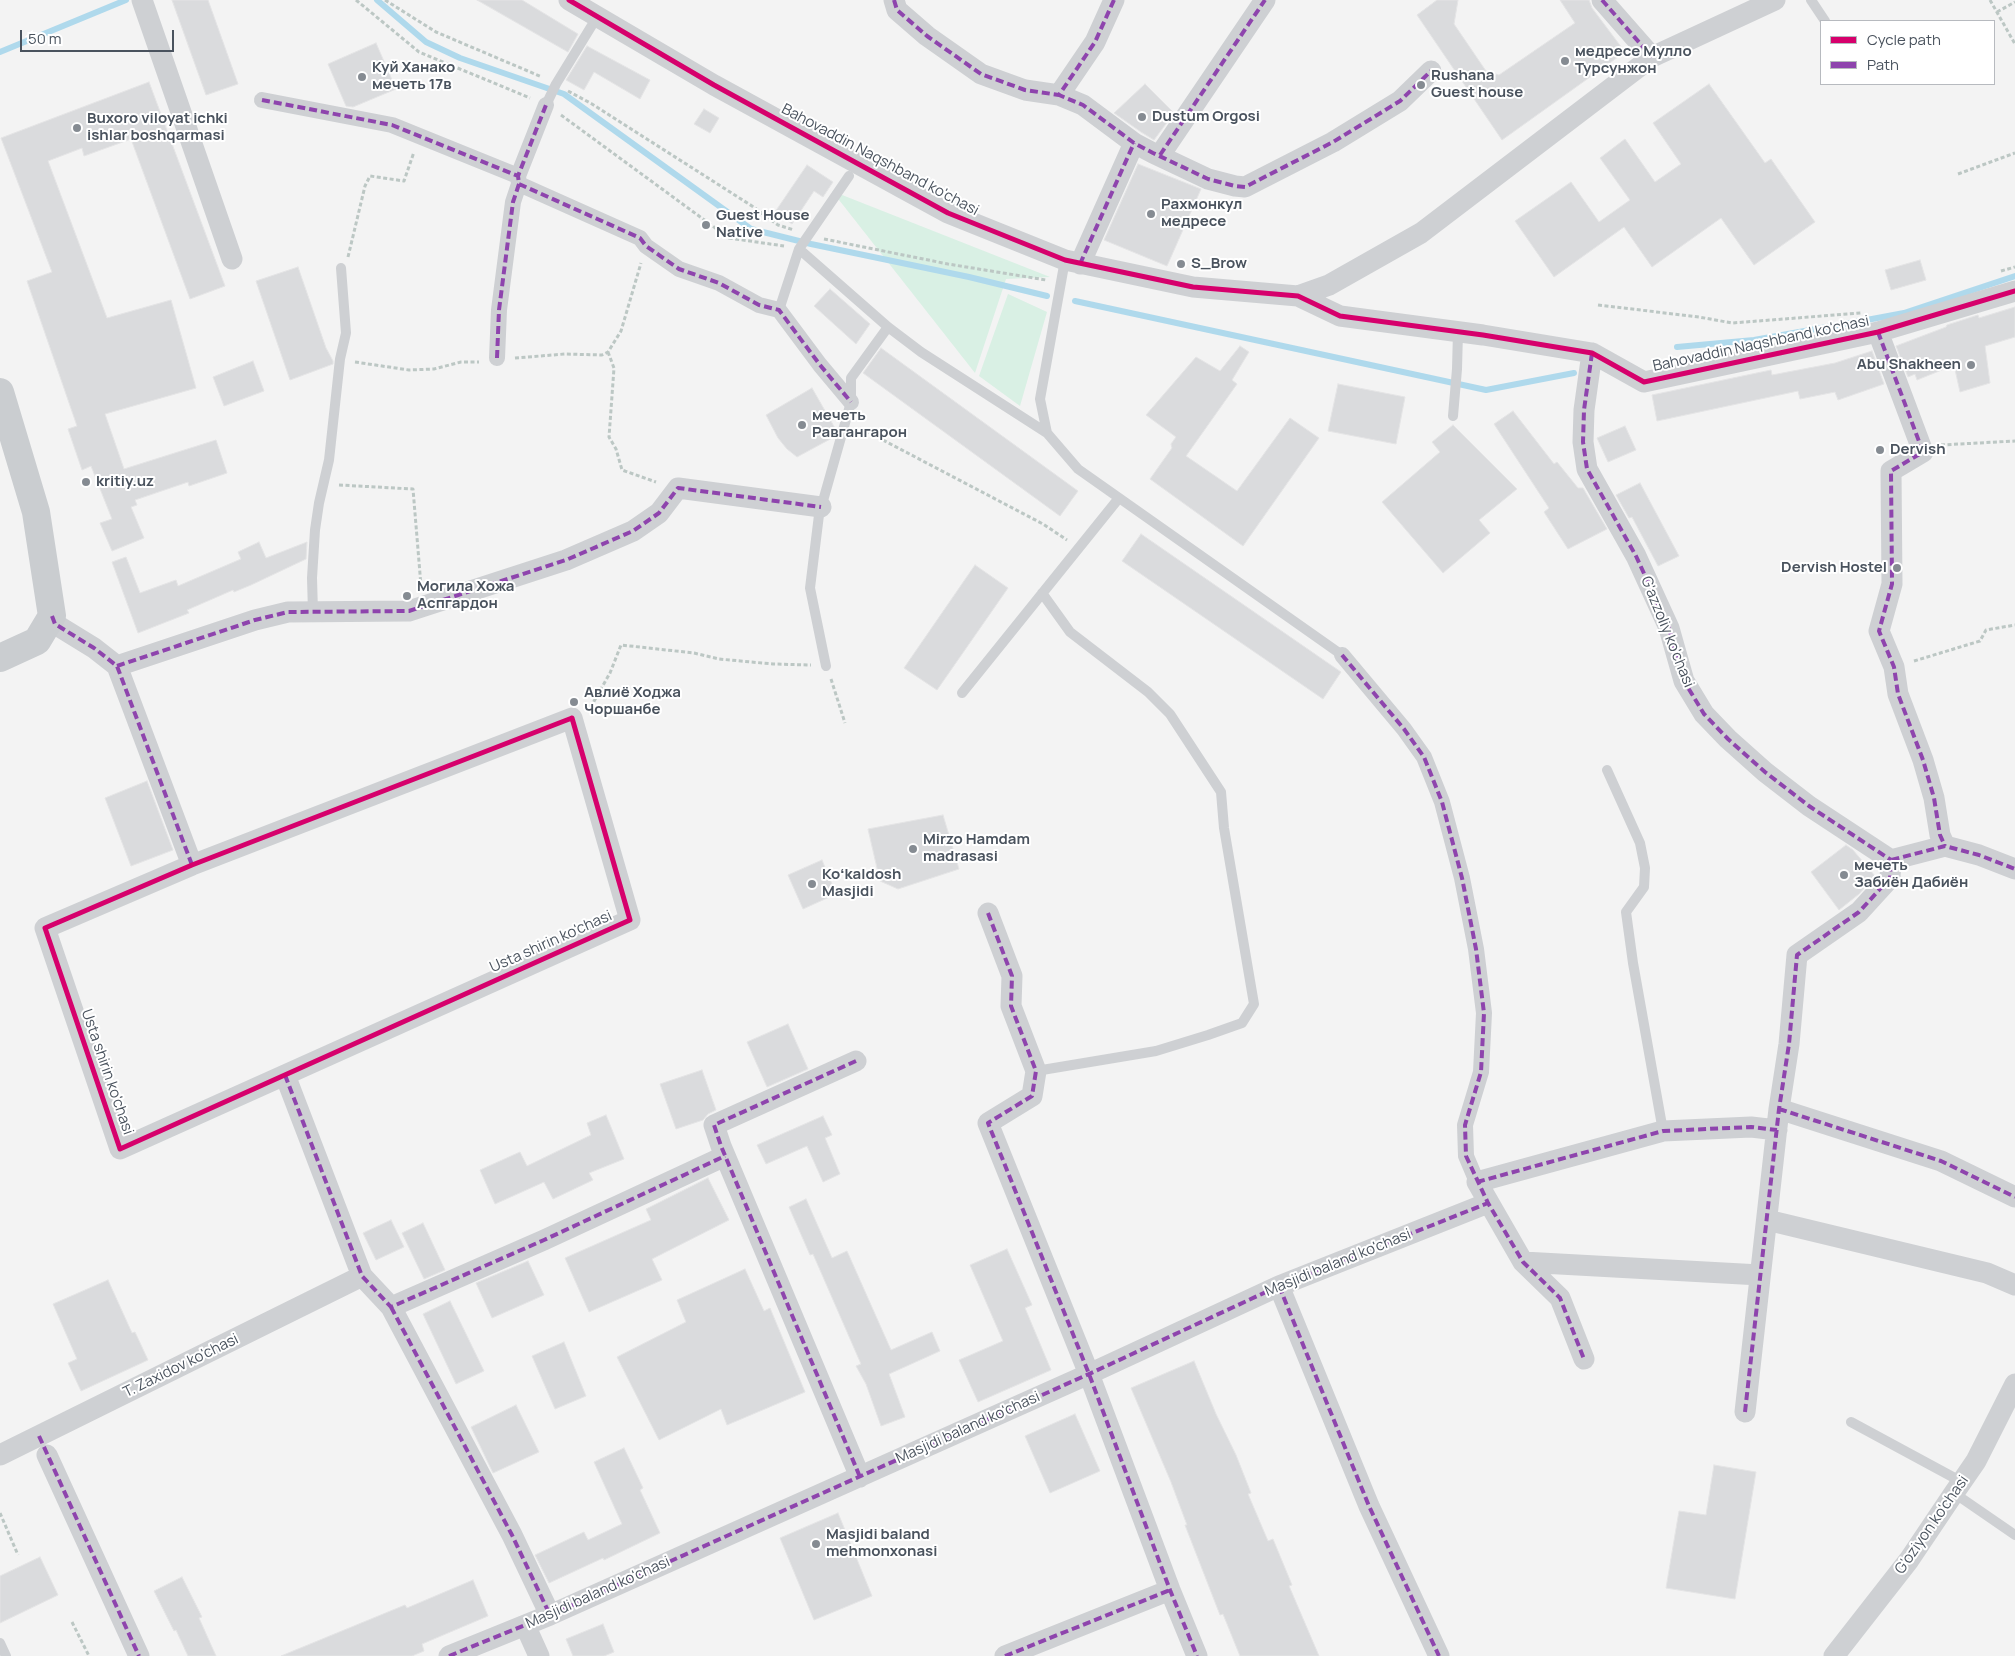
<!DOCTYPE html>
<html>
<head>
<meta charset="utf-8">
<style>
	body { margin:0 }
	#map { position:relative; width:2015px; height:1656px; overflow:hidden; background:#f3f3f3; font-family:Manrope,sans-serif }
	canvas { display:block }
	.legend { position:absolute; left:1820px; top:20px; width:175px; height:65px; box-sizing:border-box; background:#fff; border:1px solid #b7babf; margin:0; padding:6px 9px; list-style:none; font-size:15px; color:#4a535e }
	.legend li { display:flex; align-items:center; gap:10px; height:25px }
	.legend b { width:25px; border:1px solid #b7babf }
	.scale { position:absolute; left:20px; top:30px; width:154px; height:22px; box-sizing:border-box; border:2px solid #4a535e; border-top:0; padding-left:6px; font-size:15px; line-height:18px; white-space:nowrap; color:#4a535e; -webkit-text-stroke:4px #fff; paint-order:stroke }
</style>
</head>
<body>
<div id="map">
<canvas width="2015" height="1656"></canvas>
<ul class="legend">
<li><b style="height:6px;background:#d6006c"></b>Cycle path</li>
<li><b style="height:6px;background:#8e44ad"></b>Path</li>
</ul>
<div class="scale">50 m</div>
</div>
<script>
const ctx = document.querySelector('canvas').getContext('2d');
ctx.lineJoin = 'round';
function paint(path, color) { ctx.fillStyle = color; ctx.fill(path, 'evenodd'); }
const shape = rows => new Path2D(rows.map(r => 'M' + r).join(''));
function strokePath(path, color, width, dash) { ctx.strokeStyle = color; ctx.lineWidth = width; ctx.lineCap = dash ? 'butt' : 'round'; ctx.setLineDash(dash || []); ctx.stroke(path); }
function write(font, color, halo, rows, align = 'center') {
  ctx.font = font + ' Manrope,sans-serif'; ctx.lineWidth = 4; ctx.setLineDash([]); ctx.textBaseline = 'middle'; ctx.strokeStyle = halo; ctx.fillStyle = color; for (const [text, x, y, turn = 0] of rows) {
    ctx.save(); ctx.translate(x, y); ctx.rotate((+turn || 0) * Math.PI / 180); ctx.textAlign = isNaN(turn) ? turn : align; if (halo) ctx.strokeText(text, 0, 0); ctx.fillText(text, 0, 0); ctx.restore();
  }
}
paint(shape([
	[832,191,1050,277,1006,279,975,373],
	[1008,294,1047,312,1020,406,979,376]
]), '#d9f0e4');
strokePath(shape([
	[377,0,426,42,460,58,564,94,751,229,811,244,969,277,1047,296],
	[0,52,126,0],
	[1075,301,1486,390,1574,373],
	[1677,347,1754,340,1872,319,1904,313,2015,276]
]), '#afd9ec', 6);
const building = shape([
	[172,0,208,0,238,84,206,95,172,0],
	[477,0,522,0,578,34,568,52,477,0],
	[1437,0,1458,0,1454,24,1486,71,1499,75,1575,23,1560,0,1589,0,1592,8,1625,52,1502,140,1417,15,1437,0],
	[376,43,396,89,353,107,346,106,328,64,376,43],
	[587,46,650,80,640,99,594,72,584,90,566,80,587,46],
	[149,82,225,286,190,299,131,139,84,156,82,148,48,161,107,318,171,300,196,388,105,414,124,469,216,440,227,473,189,486,188,482,135,500,137,505,131,507,144,538,112,551,100,523,112,519,91,466,82,470,68,429,77,426,27,281,52,272,1,138,149,82],
	[1145,84,1174,113,1154,140,1141,132,1114,113,1145,84],
	[1709,84,1765,163,1771,159,1815,222,1754,265,1721,218,1652,267,1624,227,1554,277,1515,221,1571,182,1599,222,1630,200,1600,158,1625,139,1655,182,1681,164,1653,123,1709,84],
	[704,109,719,118,710,133,694,124,704,109],
	[1138,164,1201,189,1167,266,1104,240,1138,164],
	[807,165,833,182,823,197,814,191,792,224,775,212,807,165],
	[1920,260,1926,280,1891,290,1885,270,1920,260],
	[298,267,326,348,333,361,333,364,290,380,256,281,298,267],
	[830,289,870,324,856,344,814,306,830,289],
	[2015,307,2015,337,1985,346,1990,383,1960,392,1954,365,1917,380,1915,374,1908,377,1896,346,1946,327,1947,325,1978,315,1979,318,2015,307],
	[1240,346,1249,352,1232,380,1237,384,1186,456,1237,491,1290,418,1319,438,1243,546,1150,479,1172,448,1171,444,1176,437,1146,415,1196,357,1220,371,1240,346],
	[881,348,1078,491,1060,516,863,373,881,348],
	[1872,351,1884,384,1838,400,1835,392,1800,399,1798,391,1657,421,1652,395,1771,370,1772,375,1835,363,1872,351],
	[253,361,264,391,224,406,213,377,253,361],
	[1338,384,1405,397,1396,444,1328,431,1338,384],
	[812,388,836,430,834,437,797,457,787,449,778,438,766,415,812,388],
	[1513,411,1554,464,1557,462,1578,488,1583,488,1607,529,1568,549,1544,512,1549,508,1494,424,1513,411],
	[1453,425,1517,489,1479,520,1490,533,1443,573,1382,502,1440,452,1432,442,1453,425],
	[1625,426,1636,450,1608,462,1597,438,1625,426],
	[1640,483,1679,556,1658,566,1632,517,1629,518,1616,495,1640,483],
	[1141,534,1341,672,1323,699,1122,561,1141,534],
	[259,542,266,558,307,542,306,559,251,585,234,592,233,590,187,610,189,613,138,633,112,562,126,557,140,593,176,580,178,586,241,559,238,552,259,542],
	[975,565,1008,588,937,690,904,668,975,565],
	[147,781,173,850,131,866,105,798,147,781],
	[943,815,959,869,898,889,880,881,868,829,943,815],
	[1846,845,1853,850,1875,876,1859,894,1839,910,1811,872,1846,845],
	[822,860,836,894,803,909,788,875,822,860],
	[788,1024,808,1069,767,1087,747,1042,788,1024],
	[702,1070,716,1110,708,1114,703,1120,676,1129,660,1084,702,1070],
	[606,1115,624,1159,589,1173,593,1180,553,1199,544,1182,495,1204,480,1170,520,1152,527,1166,591,1135,587,1123,606,1115],
	[823,1116,832,1135,825,1138,840,1174,823,1182,807,1146,766,1164,757,1145,823,1116],
	[708,1178,729,1220,652,1259,662,1280,589,1312,565,1258,651,1220,646,1209,708,1178],
	[806,1199,832,1258,847,1251,891,1350,932,1332,940,1351,889,1374,905,1417,881,1426,866,1384,856,1366,861,1364,813,1254,810,1255,789,1207,806,1199],
	[391,1220,404,1247,376,1260,363,1233,391,1220],
	[423,1223,445,1270,424,1279,402,1233,423,1223],
	[1007,1249,1032,1305,1025,1308,1051,1370,978,1402,959,1360,1003,1341,970,1265,1007,1249],
	[528,1261,544,1295,492,1318,476,1283,528,1261],
	[745,1269,764,1311,770,1308,805,1392,727,1425,721,1409,659,1440,617,1357,686,1322,677,1300,745,1269],
	[108,1280,132,1333,135,1332,148,1360,81,1391,68,1363,77,1359,53,1304,108,1280],
	[450,1301,484,1371,456,1384,423,1314,450,1301],
	[564,1342,586,1396,555,1409,532,1356,564,1342],
	[1194,1361,1216,1414,1236,1455,1251,1493,1248,1494,1268,1541,1273,1539,1292,1585,1289,1586,1319,1656,1240,1656,1223,1614,1220,1615,1185,1525,1187,1525,1171,1482,1131,1388,1194,1361],
	[516,1405,539,1452,493,1473,471,1427,516,1405],
	[1075,1414,1100,1471,1050,1493,1025,1436,1075,1414],
	[624,1448,643,1488,640,1490,660,1533,604,1560,603,1558,549,1583,535,1555,584,1532,588,1540,622,1524,594,1462,624,1448],
	[1714,1465,1756,1472,1735,1599,1666,1588,1679,1511,1706,1515,1714,1465],
	[838,1513,872,1596,814,1620,780,1538,838,1513],
	[40,1557,58,1595,0,1623,0,1576,40,1557],
	[182,1577,202,1617,199,1618,216,1656,188,1656,176,1630,174,1631,154,1591,182,1577],
	[473,1580,488,1616,422,1644,424,1651,412,1656,281,1656,405,1605,407,1608,473,1580],
	[603,1624,614,1652,604,1656,573,1656,566,1639,603,1624]
]);
paint(building, '#dadbdd');
strokePath(building, '#e4e4e5', 1);
strokePath(shape([
	[356,0,419,52,530,98],
	[385,0,436,32,542,77],
	[1990,0,2015,44],
	[1997,12,2015,2],
	[568,91,592,104,752,206,778,225,794,230],
	[561,115,729,238,784,246],
	[1958,174,2015,153],
	[824,239,948,264,1046,280],
	[348,257,365,186,370,176,404,181,414,152],
	[2001,271,2015,267],
	[1598,305,1699,317,1732,323,1861,313],
	[608,352,614,368,609,437,616,449,622,470,656,482],
	[515,358,565,354,602,355,608,352,621,331,641,263],
	[355,362,409,370,434,369,461,362,479,362],
	[860,428,1043,524,1067,540],
	[1941,445,2015,441],
	[339,485,413,489,421,586],
	[1914,661,1980,641,1986,630,2015,625],
	[831,679,845,723],
	[589,706,593,703,610,673,621,645,694,653,719,659,773,664,811,665],
	[0,1513,18,1555],
	[72,1622,89,1656]
]), '#bcc7c4', 3, [4, 2.5]);
strokePath(shape([
	[1811,0,1825,21],
	[546,105,556,84,597,17],
	[849,176,799,249,888,327,921,352,1047,433],
	[1065,260,1040,399,1047,433,1078,469,1342,655],
	[779,310,799,249],
	[1453,416,1457,369,1458,332],
	[313,612,312,578,315,530,319,503,329,460,340,359,346,333,341,268],
	[826,666,810,588,819,515,851,402,851,378,888,327],
	[962,693,1119,498],
	[1607,770,1640,843,1645,868,1644,887,1626,912,1633,963,1663,1131],
	[1036,1071,1156,1051,1208,1035,1242,1023,1254,1004,1224,828,1221,792,1170,714,1148,692,1070,632,1042,593],
	[1851,1422,1962,1482],
	[1954,1493,2015,1535],
	[0,1643,6,1656]
]), '#ced0d3', 10);
strokePath(shape([
	[262,100,392,125,518,176],
	[519,184,640,238,646,246,679,269,719,283,759,305,779,310,820,365,851,402],
	[497,358,499,310,513,202,519,184,518,176,546,105],
	[1342,655,1404,729,1424,757,1442,802,1462,878,1476,949,1484,1013,1481,1072,1465,1125,1466,1156,1477,1182]
]), '#ced0d3', 16);
strokePath(shape([
	[142,0,232,259],
	[569,0,714,85,948,213,1065,260,1193,287,1298,296,1340,316,1483,335,1592,353,1644,382,1878,332,2015,291],
	[894,0,897,10,927,36,981,74,1025,90,1059,95],
	[1114,0,1095,42,1059,95,1083,105,1134,143,1153,153,1208,179,1235,186,1245,187,1333,142,1400,101,1431,71],
	[1602,0,1652,57],
	[1160,155,1265,0],
	[1080,264,1134,143],
	[1298,296,1329,285,1421,233,1652,57,1775,0],
	[1878,332,1923,452,1891,471,1892,584,1879,631,1894,667,1898,694,1923,760,1934,798,1940,835,1945,846],
	[1592,353,1584,410,1583,442,1587,469,1636,556,1669,628,1684,681,1704,714,1728,739,1765,772,1809,806,1891,860],
	[52,616,55,624,94,648,117,666,192,865],
	[117,666,255,620,288,612,409,611,566,560,633,531,659,513,678,488,821,507],
	[572,718,630,920,120,1149,45,928,192,865,572,718],
	[988,913,1012,976,1011,1006,1036,1071,1032,1096,988,1123,1089,1374,1170,1590,1197,1656],
	[856,1061,714,1125,721,1146,860,1477],
	[285,1075,362,1276,391,1307,544,1240,725,1156],
	[1779,1109,1941,1161,2015,1197],
	[1767,1220,1987,1273,2015,1285],
	[1523,1262,1760,1275],
	[1279,1286,1369,1506,1439,1656],
	[391,1307,512,1535,550,1615],
	[1584,1359,1560,1298,1523,1262,1477,1182,1663,1131,1751,1127,1777,1130],
	[1745,1412,1779,1109,1789,1044,1797,955,1859,912,1890,878,1891,860,1945,846,1979,855,2015,869],
	[0,1455,362,1276],
	[47,1455,139,1656],
	[525,1625,539,1656],
	[449,1656,550,1615,1089,1374,1279,1286,1488,1203],
	[1005,1656,1170,1590],
	[1834,1656,1909,1560,1954,1493,1976,1461,2015,1384]
]), '#ced0d3', 21);
strokePath(shape([
	[0,392,36,512,52,616,37,641,0,658]
]), '#cacdd0', 28);
strokePath(shape([
	[894,0,897,10,927,36,981,74,1025,90,1059,95],
	[1114,0,1095,42,1059,95,1083,105,1134,143,1153,153,1208,179,1235,186,1245,187,1333,142,1400,101,1431,71],
	[1602,0,1652,57],
	[262,100,392,125,518,176],
	[1160,155,1265,0],
	[519,184,640,238,646,246,679,269,719,283,759,305,779,310,820,365,851,402],
	[1080,264,1134,143],
	[1878,332,1923,452,1891,471,1892,584,1879,631,1894,667,1898,694,1923,760,1934,798,1940,835,1945,846],
	[1592,353,1584,410,1583,442,1587,469,1636,556,1669,628,1684,681,1704,714,1728,739,1765,772,1809,806,1891,860],
	[497,358,499,310,513,202,519,184,518,176,546,105],
	[52,616,55,624,94,648,117,666,192,865],
	[1342,655,1404,729,1424,757,1442,802,1462,878,1476,949,1484,1013,1481,1072,1465,1125,1466,1156,1488,1203,1523,1262,1560,1298,1584,1359],
	[117,666,255,620,288,612,409,611,566,560,633,531,659,513,678,488,821,507],
	[988,913,1012,976,1011,1006,1036,1071,1032,1096,988,1123,1089,1374,1170,1590,1197,1656],
	[856,1061,714,1125,721,1146,860,1477],
	[285,1075,362,1276,391,1307,544,1240,725,1156],
	[1779,1109,1941,1161,2015,1197],
	[1477,1182,1663,1131,1751,1127,1777,1130],
	[1279,1286,1369,1506,1439,1656],
	[391,1307,512,1535,550,1615],
	[1745,1412,1779,1109,1789,1044,1797,955,1859,912,1890,878,1891,860,1945,846,1979,855,2015,869],
	[39,1436,139,1656],
	[449,1656,550,1615,1089,1374,1279,1286,1488,1203],
	[1005,1656,1170,1590]
]), '#8e44ad', 4, [8, 4]);
strokePath(shape([
	[569,0,714,85,948,213,1065,260,1193,287,1298,296,1340,316,1483,335,1592,353,1644,382,1878,332,2015,291],
	[572,718,630,920,120,1149,45,928,192,865,572,718]
]), '#d6006c', 5);
for (const [x, y, r, color] of [
	[1565,61,5,"#858b92"],
	[362,77,5,"#858b92"],
	[1421,85,5,"#858b92"],
	[1142,117,5,"#858b92"],
	[77,128,5,"#858b92"],
	[1151,214,5,"#858b92"],
	[706,225,5,"#858b92"],
	[1181,264,5,"#858b92"],
	[1971,365,5,"#858b92"],
	[802,425,5,"#858b92"],
	[1880,450,5,"#858b92"],
	[86,482,5,"#858b92"],
	[1897,568,5,"#858b92"],
	[407,596,5,"#858b92"],
	[574,702,5,"#858b92"],
	[913,849,5,"#858b92"],
	[1844,875,5,"#858b92"],
	[812,884,5,"#858b92"],
	[816,1544,5,"#858b92"]
]) { const dot = new Path2D(); dot.arc(x, y, r, 0, 2 * Math.PI); ctx.fillStyle = color; ctx.fill(dot); strokePath(dot, '#fff', 2); }
write('bold 15px', '#4a535e', '#fff', [
	["медресе Мулло",1575,52],
	["Турсунжон",1575,69],
	["Куй Ханако",372,68],
	["мечеть 17в",372,85],
	["Rushana",1431,76],
	["Guest house",1431,93],
	["Dustum Orgosi",1152,117],
	["Buxoro viloyat ichki",87,119],
	["ishlar boshqarmasi",87,136],
	["Рахмонкул",1161,205],
	["медресе",1161,222],
	["Guest House",716,216],
	["Native",716,233],
	["S_Brow",1191,264],
	["Abu Shakheen",1961,365,"right"],
	["мечеть",812,416],
	["Равгангарон",812,433],
	["Dervish",1890,450],
	["kritiy.uz",96,482],
	["Dervish Hostel",1887,568,"right"],
	["Могила Хожа",417,587],
	["Аспгардон",417,604],
	["Авлиё Ходжа",584,693],
	["Чоршанбе",584,710],
	["Mirzo Hamdam",923,840],
	["madrasasi",923,857],
	["мечеть",1854,866],
	["Забиён Дабиён",1854,883],
	["Koʻkaldosh",822,875],
	["Masjidi",822,892],
	["Masjidi baland",826,1535],
	["mehmonxonasi",826,1552]
], 'left');
write('15px', '#4a535e', '#fff', [
	["Bahovaddin Naqshband ko'chasi",880,160,28],
	["Bahovaddin Naqshband ko'chasi",1761,344,-12],
	["G'azzoliy ko'chasi",1667,632,68],
	["Usta shirin ko'chasi",551,942,-24],
	["Usta shirin ko'chasi",107,1072,71],
	["Masjidi baland ko'chasi",1338,1263,-22],
	["T. Zaxidov ko'chasi",181,1366,-26],
	["Masjidi baland ko'chasi",968,1428,-24],
	["G'oziyon ko'chasi",1932,1525,-55],
	["Masjidi baland ko'chasi",598,1593,-24]
]);
</script>
</body>
</html>
